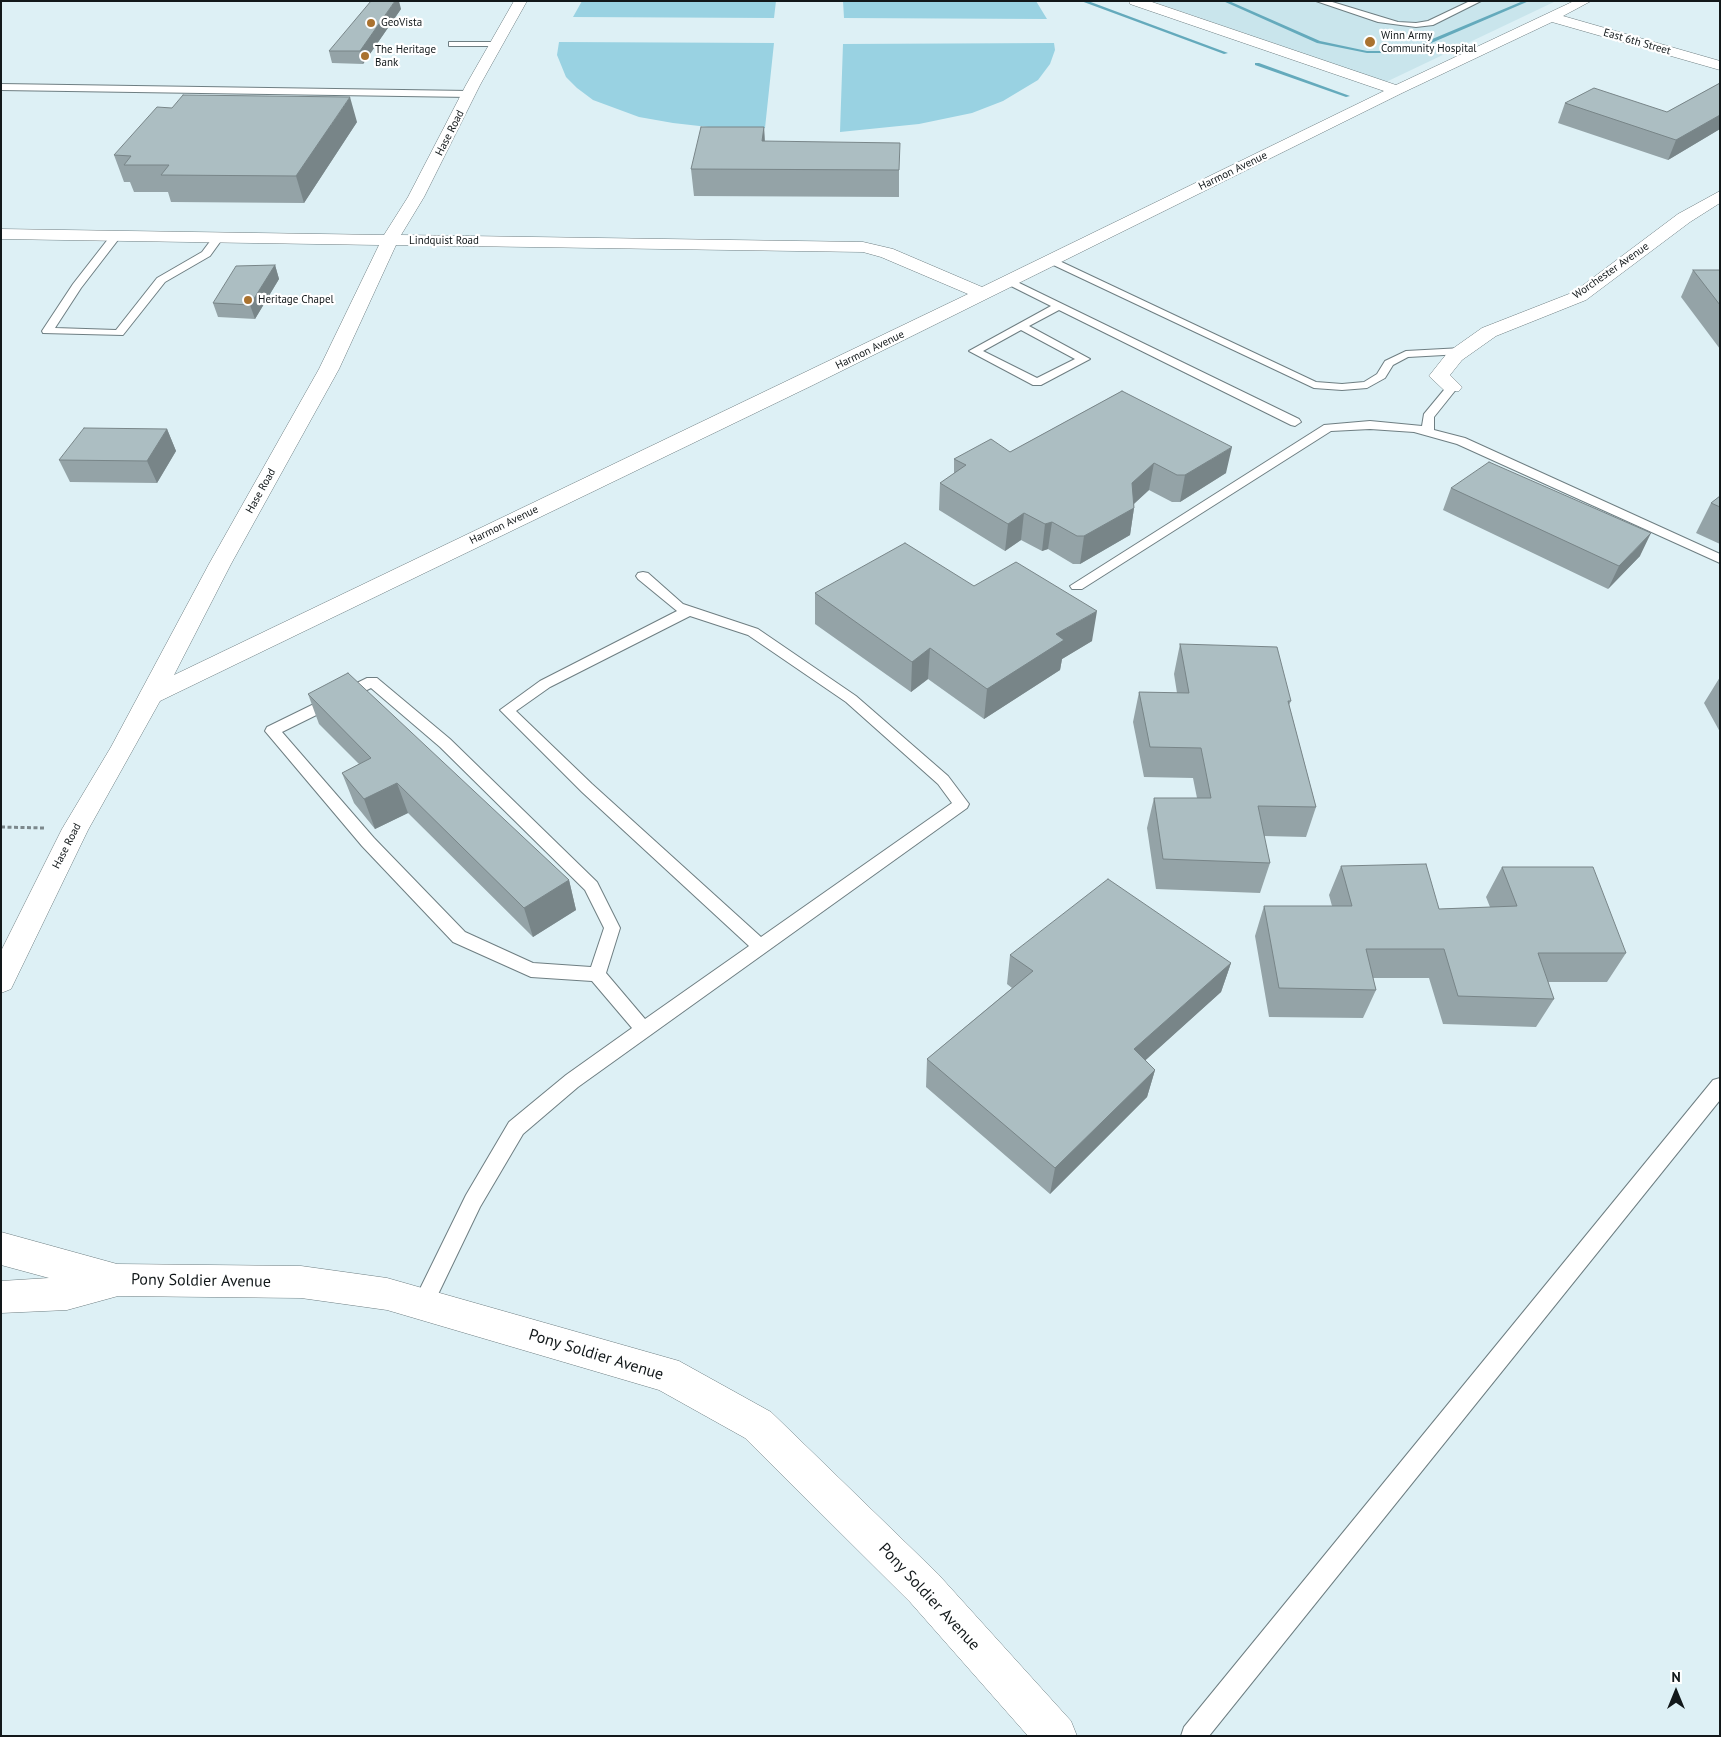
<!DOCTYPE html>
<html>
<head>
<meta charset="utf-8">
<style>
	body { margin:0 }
	#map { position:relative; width:1721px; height:1737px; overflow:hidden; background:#ddf0f5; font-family:"PT Sans",sans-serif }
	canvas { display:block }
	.frame { position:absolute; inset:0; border:2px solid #12181a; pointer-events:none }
	.north { position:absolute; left:1651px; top:1667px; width:50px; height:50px; -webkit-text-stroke:4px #fff; paint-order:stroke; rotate:0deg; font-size:14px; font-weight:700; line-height:20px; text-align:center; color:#12181a }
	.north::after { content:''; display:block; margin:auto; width:18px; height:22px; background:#12181a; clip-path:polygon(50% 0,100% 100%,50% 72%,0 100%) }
</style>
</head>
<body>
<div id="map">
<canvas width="1721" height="1737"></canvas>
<div class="frame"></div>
<div class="north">N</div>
</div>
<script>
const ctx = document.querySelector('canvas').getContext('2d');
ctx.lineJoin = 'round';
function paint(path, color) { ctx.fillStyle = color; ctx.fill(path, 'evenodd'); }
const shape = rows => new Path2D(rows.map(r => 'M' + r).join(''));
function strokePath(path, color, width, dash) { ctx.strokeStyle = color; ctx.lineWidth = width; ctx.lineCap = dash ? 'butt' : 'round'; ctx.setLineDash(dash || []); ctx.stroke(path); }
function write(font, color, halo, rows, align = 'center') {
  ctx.font = font + ' "PT Sans",sans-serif'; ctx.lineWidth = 4.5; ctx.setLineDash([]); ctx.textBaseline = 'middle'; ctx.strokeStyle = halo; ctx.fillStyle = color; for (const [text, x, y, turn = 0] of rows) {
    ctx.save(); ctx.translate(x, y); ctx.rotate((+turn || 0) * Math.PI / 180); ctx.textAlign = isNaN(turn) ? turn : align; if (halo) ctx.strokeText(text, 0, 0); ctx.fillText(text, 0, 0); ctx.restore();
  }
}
paint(shape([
	[1151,1,1556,1,1386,82]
]), '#c9e5ec');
paint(shape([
	[582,1,776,1,774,18,573,17],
	[843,1,1036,1,1047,19,844,18],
	[559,42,774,43,765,128,717,128,673,123,639,117,593,100,577,88,566,77,557,55],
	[1054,43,1055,50,1050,64,1038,80,1003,101,972,113,919,124,840,132,843,44]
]), '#99d2e2');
paint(shape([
	[1081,1,1088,1,1228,53,1224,54,1081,1],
	[1223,1,1229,1,1320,41,1367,51,1400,51,1418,45,1523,1,1529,1,1422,47,1400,53,1367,53,1317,43,1223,1],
	[1255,63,1259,63,1350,96,1346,97,1255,65,1255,63]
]), '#64aabc');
const lane = shape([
	[1316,1,1329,1,1398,22,1416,23,1428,21,1470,1,1481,1,1433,25,1416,27,1378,22,1316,1],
	[449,42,496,42,500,44,496,46,449,46,449,42],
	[1,84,469,91,473,94,469,97,1,90,1,84],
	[116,233,121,236,81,288,55,328,116,330,157,278,202,252,214,236,223,238,210,256,165,282,123,335,43,333,42,331,73,284,112,234,116,233],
	[1051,257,1316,382,1342,384,1364,382,1377,374,1385,361,1406,351,1462,348,1468,351,1462,354,1408,357,1393,365,1385,378,1367,388,1342,390,1314,388,1047,262,1047,258,1051,257],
	[1009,278,1299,419,1301,422,1295,426,1291,425,1059,310,1029,326,1090,359,1041,385,1033,385,969,351,1051,306,1005,283,1005,279,1009,278],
	[1021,330,1075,359,1037,378,983,351,1021,330],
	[1452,384,1458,387,1434,417,1434,430,1465,438,1720,554,1720,563,1457,444,1414,432,1370,429,1331,431,1082,589,1072,589,1070,586,1324,425,1370,421,1422,426,1424,414,1448,385,1452,384],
	[643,572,648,573,683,604,758,629,856,696,948,776,969,804,967,808,578,1087,523,1134,480,1207,430,1311,423,1314,416,1311,413,1304,416,1297,466,1195,509,1122,566,1075,632,1028,592,981,531,977,453,942,362,846,265,731,267,727,367,678,377,678,450,739,597,882,620,928,606,973,645,1019,749,946,582,792,500,710,540,681,677,611,638,579,636,576,638,573,643,572],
	[690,616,748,635,846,702,938,784,952,803,761,937,592,784,516,711,550,687,690,616],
	[371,688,440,747,585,890,604,928,591,967,533,963,465,932,374,838,282,732,371,688],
	[1720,1078,1720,1100,1209,1736,1181,1736,1184,1727,1713,1080,1720,1078]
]);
const street = shape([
	[514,1,527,1,480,85,424,197,401,235,863,242,893,249,982,287,1384,91,1130,4,1129,1,1149,1,1396,85,1574,1,1591,1,1563,16,1720,61,1720,70,1552,22,1402,93,811,386,160,701,88,830,11,989,1,993,1,951,62,829,111,747,209,564,319,369,379,245,1,239,1,229,384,235,408,197,466,85,514,1],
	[396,245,863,252,881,257,968,294,174,675,231,564,339,369,396,245],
	[1720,191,1720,203,1690,222,1586,300,1496,336,1462,360,1450,375,1462,387,1459,391,1445,391,1429,376,1448,352,1482,328,1574,292,1678,214,1720,191],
	[1,1232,117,1264,301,1266,387,1278,679,1361,771,1412,938,1574,1071,1721,1077,1736,1028,1736,910,1602,745,1438,659,1390,387,1310,301,1298,118,1296,67,1310,1,1313,1,1281,49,1278,1,1265,1,1232]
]);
strokePath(lane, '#6e7e82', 2);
strokePath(street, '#6e7e82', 1);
strokePath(shape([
	[1,827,44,828]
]), '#7c888c', 3, [4, 2.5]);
paint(lane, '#fff');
paint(street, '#fff');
paint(shape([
	[401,9,363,64,332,63,329,51],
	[1720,83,1720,129,1668,160,1558,123,1565,103,1667,112],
	[357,122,304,203,171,202,168,192,134,192,130,182,124,182,114,155],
	[764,127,765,141,899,170,899,197,694,196,691,169],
	[275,265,279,279,255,319,218,317,213,303],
	[1693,270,1720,270,1720,349,1681,297],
	[1122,391,1226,473,1180,502,1172,502,1149,490,1134,504,1134,508,1130,535,1080,564,1073,564,1048,549,1042,551,1021,540,1005,551,939,510,940,483,954,474,954,459,1010,452],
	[167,429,176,451,157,483,70,482,59,460],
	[1451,488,1640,556,1608,589,1443,510],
	[1720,496,1720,544,1696,533,1711,503],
	[974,586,1092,641,1062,659,1060,670,984,719,928,679,911,692,815,624,815,593],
	[1180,644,1291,701,1289,705,1316,807,1306,837,1264,836,1270,863,1260,893,1156,889,1147,828,1154,798,1197,798,1193,778,1144,777,1133,722,1139,692,1177,693,1174,674],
	[1720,677,1720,732,1704,703],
	[308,694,569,880,576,910,533,937,408,813,375,829,354,803,342,773,359,764,319,724],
	[1341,866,1439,909,1490,907,1486,897,1502,867,1626,953,1607,982,1548,982,1554,999,1536,1027,1443,1024,1429,978,1373,978,1376,990,1363,1018,1269,1017,1255,936,1264,906,1332,906,1329,895],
	[1010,955,1231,963,1221,992,1145,1060,1155,1070,1147,1097,1050,1194,926,1087,927,1059,1012,988,1007,984]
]), '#94a3a7');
paint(shape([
	[395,1,399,1,401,9,363,64,360,51],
	[350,97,357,122,304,203,296,176],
	[1720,115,1720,129,1668,160,1676,140],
	[764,127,765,153,762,141],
	[275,265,279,279,255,319,250,305],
	[167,429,176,451,157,483,147,461],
	[1232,447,1226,473,1180,502,1185,475],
	[1154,463,1149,490,1127,510,1132,483],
	[1134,508,1130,535,1080,564,1084,536],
	[1024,513,1021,540,1005,551,1008,524],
	[1052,522,1048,549,1042,551,1045,524],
	[1651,533,1640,556,1608,589,1619,566],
	[1097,611,1092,641,1062,659,1060,670,984,719,987,689,1056,634],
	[930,648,928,679,911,692,912,662],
	[397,783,408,813,375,829,364,799],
	[569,880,576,910,533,937,524,908],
	[1231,963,1221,992,1127,1077,1134,1049],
	[1155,1070,1147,1097,1050,1194,1055,1168]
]), '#788588');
const building = shape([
	[371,1,395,1,360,51,329,51,371,1],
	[1720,83,1720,115,1676,140,1565,103,1594,88,1667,112,1720,83],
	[183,95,350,97,296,176,161,175,169,165,124,165,131,156,114,155,157,107,172,108,183,95],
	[701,127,764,127,762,141,900,143,899,170,691,169,701,127],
	[275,265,250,305,213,303,236,266,275,265],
	[1693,270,1720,270,1720,305,1693,270],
	[1122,391,1232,447,1185,475,1177,475,1154,463,1132,483,1134,508,1084,536,1077,536,1052,522,1045,524,1024,513,1008,524,940,483,966,465,954,459,991,439,1010,452,1122,391],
	[84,428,167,429,147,461,59,460,84,428],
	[1489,462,1651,533,1619,566,1451,488,1489,462],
	[1720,496,1720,507,1711,503,1720,496],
	[905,543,974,586,1016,562,1097,611,1056,634,1064,640,987,689,930,648,912,662,815,593,905,543],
	[1180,644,1277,647,1291,701,1288,701,1316,807,1258,806,1270,863,1163,859,1154,798,1211,798,1201,748,1150,747,1139,692,1189,693,1180,644],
	[348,673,569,880,524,908,397,783,364,799,342,773,371,758,308,694,348,673],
	[1426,864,1439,909,1517,906,1502,867,1593,867,1626,953,1538,953,1554,999,1458,996,1444,949,1366,949,1376,990,1279,988,1264,906,1352,906,1341,866,1426,864],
	[1108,879,1231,963,1134,1049,1155,1070,1055,1168,927,1059,1033,971,1010,955,1108,879]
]);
paint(building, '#acbec2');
strokePath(building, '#788588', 1);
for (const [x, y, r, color] of [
	[371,23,5,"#aa722f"],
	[1370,42,6,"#aa722f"],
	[365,56,5,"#aa722f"],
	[248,300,5,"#aa722f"]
]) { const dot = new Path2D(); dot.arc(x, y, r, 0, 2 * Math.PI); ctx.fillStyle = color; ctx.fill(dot); strokePath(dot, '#fff', 2); }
write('11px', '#12181a', '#fff', [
	["GeoVista",381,23],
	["Winn Army",1381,36],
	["Community Hospital",1381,49],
	["The Heritage",375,50],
	["Bank",375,63],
	["Heritage Chapel",258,300]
], 'left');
write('11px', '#12181a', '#fff', [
	["East 6th Street",1637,42,16],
	["Hase Road",450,133,-63],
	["Harmon Avenue",1233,171,-26],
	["Lindquist Road",444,241],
	["Worchester Avenue",1611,271,-35],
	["Harmon Avenue",870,350,-26],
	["Hase Road",261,491,-61],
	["Harmon Avenue",504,525,-26],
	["Hase Road",67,846,-63]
]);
write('16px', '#12181a', '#fff', [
	["Pony Soldier Avenue",201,1281,1],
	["Pony Soldier Avenue",596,1355,17],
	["Pony Soldier Avenue",929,1597,47]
]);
</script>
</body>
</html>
